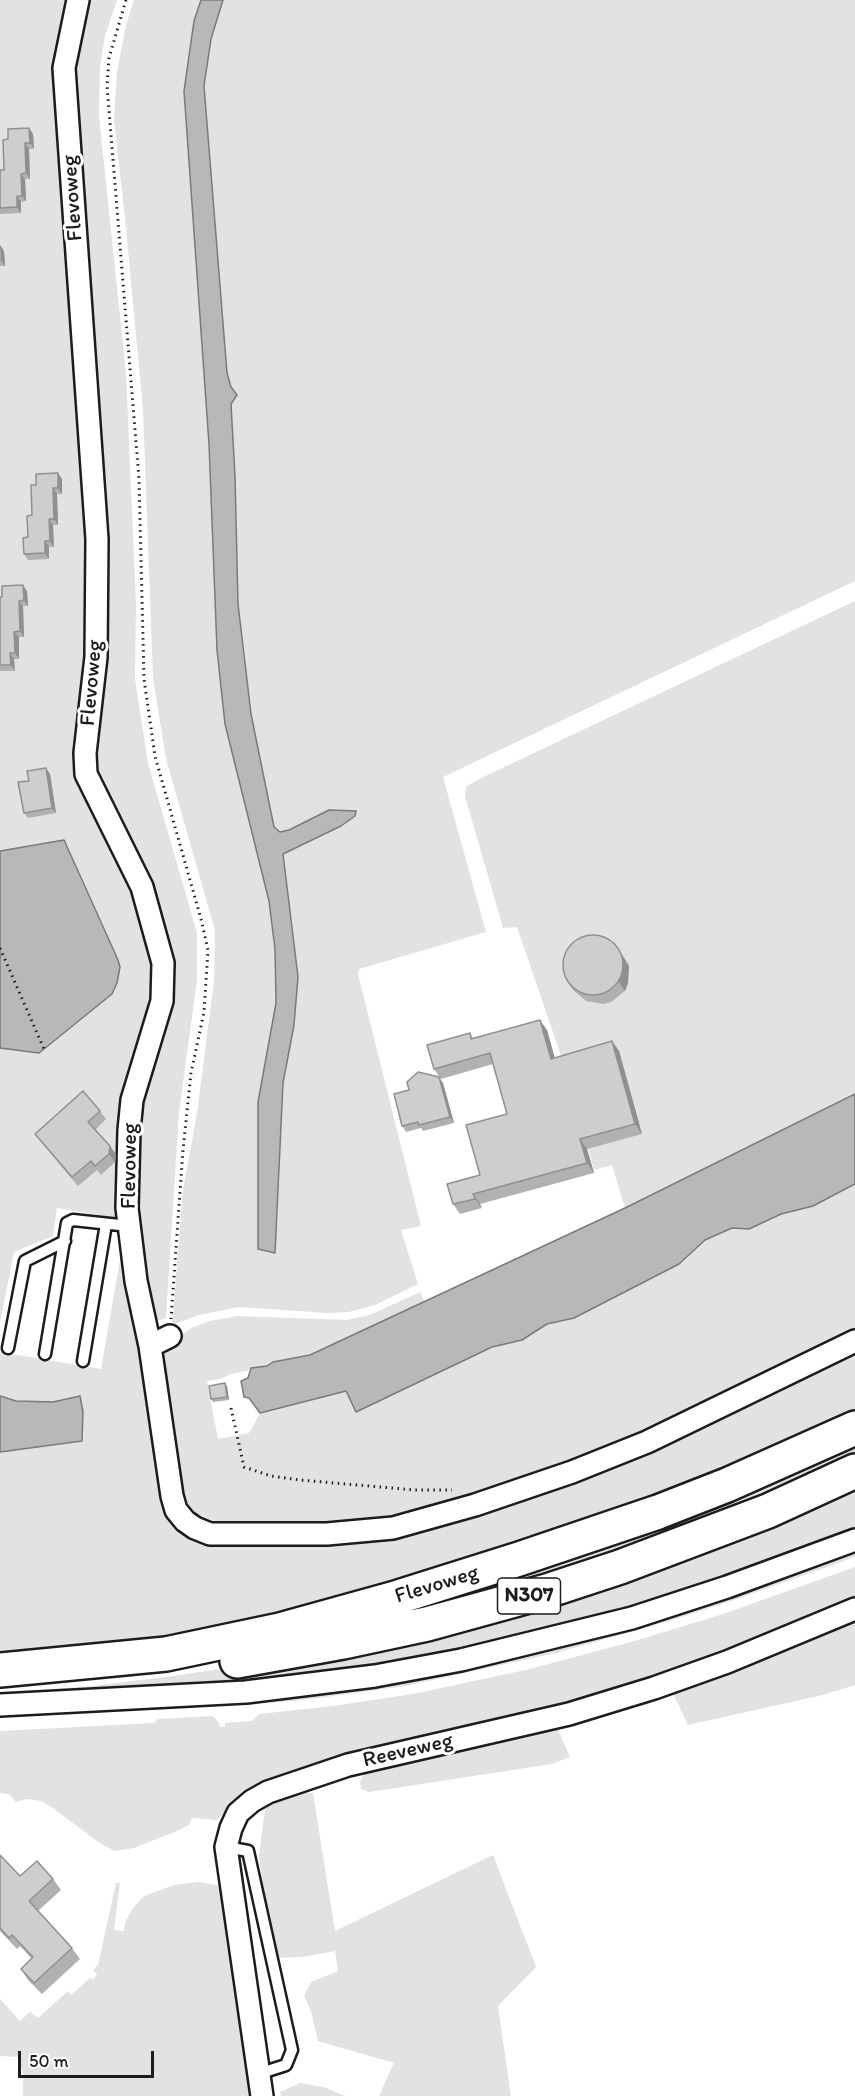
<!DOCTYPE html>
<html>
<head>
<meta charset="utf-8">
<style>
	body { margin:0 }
	#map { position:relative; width:855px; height:2096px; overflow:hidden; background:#fff; font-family:Itim,sans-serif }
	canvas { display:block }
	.scale { position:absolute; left:18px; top:2051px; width:136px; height:27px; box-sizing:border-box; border:3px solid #1c1c1c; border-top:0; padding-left:8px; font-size:18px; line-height:21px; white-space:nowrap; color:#1c1c1c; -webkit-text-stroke:4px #fff; paint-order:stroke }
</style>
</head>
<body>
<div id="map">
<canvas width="855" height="2096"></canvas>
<div class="scale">50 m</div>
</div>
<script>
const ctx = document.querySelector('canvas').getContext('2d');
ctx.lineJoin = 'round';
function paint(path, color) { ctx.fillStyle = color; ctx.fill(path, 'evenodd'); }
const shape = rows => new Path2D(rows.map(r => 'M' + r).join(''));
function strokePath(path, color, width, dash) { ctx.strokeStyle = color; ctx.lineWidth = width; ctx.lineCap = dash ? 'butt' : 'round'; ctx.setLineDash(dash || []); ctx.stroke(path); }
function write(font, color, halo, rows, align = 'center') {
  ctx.font = font + ' Itim,sans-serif'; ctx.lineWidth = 6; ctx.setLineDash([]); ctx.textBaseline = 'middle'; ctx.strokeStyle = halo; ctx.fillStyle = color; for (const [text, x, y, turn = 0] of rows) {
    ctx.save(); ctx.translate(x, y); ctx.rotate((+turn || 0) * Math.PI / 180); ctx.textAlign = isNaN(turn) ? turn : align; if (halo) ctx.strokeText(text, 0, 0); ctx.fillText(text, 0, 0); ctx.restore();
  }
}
paint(shape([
	[0,0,72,0,90,655,79,775,130,880,158,965,122,1219,57,1208,53,1236,14,1252,0,1323,0,1048,39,1053,44,1049,112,994,120,967,64,840,0,851],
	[88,0,117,0,105,36,100,67,99,116,126,373,136,604,135,679,148,763,197,933,197,980,179,1112,166,1318,153,1322,144,1260,133,1215,139,1100,173,1001,170,970,89,769,101,658,74,93,80,35],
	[134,0,201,0,194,21,184,91,209,444,217,650,225,724,269,901,275,949,276,1003,258,1102,258,1248,275,1253,283,1083,294,1025,298,977,283,854,341,826,329,810,289,830,280,832,273,827,251,714,238,604,235,476,231,404,237,395,231,387,227,373,204,86,211,39,223,0,855,0,855,581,443,777,486,932,359,969,358,974,421,1226,401,1230,418,1284,375,1305,349,1312,327,1313,239,1307,199,1315,172,1325,183,1190,197,1113,214,981,215,931,166,759,153,678,143,410,125,218,114,120,117,72,126,25],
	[855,601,855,1094,625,1208,612,1165,594,1170,572,1088,517,927,503,928,465,796,466,787,479,779],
	[855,1184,855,1333,619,1445,482,1495,361,1525,210,1527,184,1508,161,1360,176,1339,191,1328,210,1321,237,1316,347,1320,370,1315,420,1292,425,1302,310,1355,267,1366,251,1368,251,1370,231,1374,220,1379,207,1381,218,1439,249,1433,260,1413,347,1391,356,1412,492,1347,522,1340,547,1324,574,1318,679,1264,705,1240,732,1228,749,1229,781,1214,813,1206],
	[124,1237,179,1524,388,1536,855,1349,855,1421,762,1464,294,1619,149,1641,147,1638,0,1655,0,1452,82,1441,79,1396,53,1402,16,1401,0,1396,0,1352,101,1369],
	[855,1435,855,1464,512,1594,205,1652],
	[855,1478,855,1530,665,1598,511,1640,363,1669,244,1683,0,1695,0,1693,91,1686,173,1676,311,1655],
	[855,1549,855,1557,737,1599,673,1620,556,1653,405,1686,319,1698,271,1703,270,1699,362,1687,507,1659,598,1636],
	[855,1567,855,1599,796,1625,652,1679,559,1707,471,1728,351,1753,293,1771,248,1795,216,1820,192,1818,189,1825,172,1833,134,1848,115,1851,101,1844,53,1808,41,1801,27,1799,16,1802,9,1794,0,1793,0,1731,154,1723,158,1719,213,1716,219,1723,220,1727,225,1727,225,1723,252,1721,259,1714,333,1706,413,1694,530,1669,638,1640,723,1614],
	[855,1620,855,1685,823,1695,688,1725,672,1691,816,1637],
	[556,1725,570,1757,552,1764,369,1792,361,1789,360,1783,366,1768],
	[296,1793,313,1793,335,1931,493,1855,536,1967,498,2006,511,2096,379,2096,394,2063,318,2041,311,2011,304,1996,311,1982,338,1971,335,1951,303,1957,272,1958,259,1856,265,1808],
	[199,1882,222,1886,252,2096,23,2096,23,2074,19,2057,0,2056,0,1999,20,2021,30,2012,38,2018,68,1991,71,1995,90,1978,92,1980,97,1975,93,1970,98,1965,116,1883,120,1883,114,1930,124,1931,126,1920,133,1908,144,1896,174,1885],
	[300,2083,324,2087,345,2096,281,2096,280,2092]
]), '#e2e2e2');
const water = shape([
	[201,0,223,0,211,39,204,86,227,373,231,387,237,395,231,404,235,476,238,604,251,714,274,827,280,832,289,830,329,810,356,811,355,816,341,826,283,854,298,977,294,1025,283,1083,275,1253,258,1249,258,1102,276,1003,275,949,269,901,225,724,217,650,209,444,184,91,194,21,201,0],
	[64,840,118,960,120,967,117,983,112,994,39,1053,0,1048,0,851,64,840],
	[855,1094,855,1184,813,1206,781,1214,749,1229,732,1228,705,1240,679,1264,574,1318,547,1324,522,1340,492,1347,356,1412,346,1391,260,1413,249,1398,244,1397,241,1381,248,1378,251,1368,267,1366,273,1362,310,1355,625,1208,855,1094],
	[0,1396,16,1401,53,1402,80,1396,83,1412,82,1441,0,1452,0,1396]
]);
paint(water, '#b8b8b8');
strokePath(water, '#7a7a7a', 1.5);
const lane = shape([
	[8,1348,25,1261,65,1241],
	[45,1354,67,1223,73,1220,129,1226],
	[83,1361,106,1224],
	[226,1847,248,1851,292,2050,286,2065,258,2074]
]);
const street = shape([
	[78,0,64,68,97,539,96,657,85,753,86,774,142,887,163,963,162,1001,132,1100,129,1130,127,1208,136,1281,150,1346,172,1496,176,1510,185,1521,195,1528,210,1534,327,1534,393,1528,475,1505,572,1472,647,1442,855,1341],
	[150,1346,170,1336],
	[0,1705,246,1692,375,1676,461,1660,632,1618,727,1587,855,1540],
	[262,2096,226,1847,231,1828,238,1813,252,1801,268,1792,348,1765,569,1714,654,1688,727,1662,855,1609]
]);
const highway = shape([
	[237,1661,343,1642,427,1624,547,1591,620,1567,768,1511,855,1471],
	[0,1670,166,1654,280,1630,392,1599,519,1559,658,1512,727,1485,855,1428]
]);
strokePath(lane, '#1c1c1c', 15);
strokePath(street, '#1c1c1c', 26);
strokePath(highway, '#1c1c1c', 38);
strokePath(shape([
	[126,0,109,58,107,86,139,479,144,679,155,756,201,919,208,950,204,1012,191,1073,183,1150,171,1319],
	[0,948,44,1049],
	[231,1408,244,1467,271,1476,300,1480,415,1490,452,1490]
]), '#1c1c1c', 3, [1.5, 4.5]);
strokePath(lane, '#fff', 10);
strokePath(street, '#fff', 21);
strokePath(highway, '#fff', 33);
paint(shape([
	[29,128,33,134,34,149,29,149,30,179,25,179,26,201,21,202,21,213,0,214,0,170,4,170,8,139],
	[0,245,4,251,5,266,0,266],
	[58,473,62,479,62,494,57,494,58,525,53,525,54,547,49,547,49,559,28,560,24,554,32,515,36,485],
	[27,591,28,606,23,606,24,637,19,637,19,659,14,659,15,671,0,671,0,597],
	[50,774,56,813,28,818,24,813],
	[614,942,629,966,628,983,625,991,611,1002,603,1004,586,1001,573,990,567,981],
	[547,1030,554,1058,612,1041,619,1051,642,1134,587,1149,594,1173,480,1204,482,1208,460,1214,453,1204,480,1175,507,1114,493,1064,441,1079,434,1069,470,1033,473,1038],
	[443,1083,454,1123,423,1131,421,1128,406,1132,402,1126],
	[100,1111,106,1119,95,1130,110,1146,116,1155,115,1162,101,1175,97,1170,78,1186,41,1142,35,1134],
	[227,1386,229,1400,213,1402,211,1399],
	[0,1855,20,1876,53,1879,61,1890,38,1911,72,1948,80,1959,42,1994,28,1980,21,1969,32,1959,20,1946,17,1949,0,1931]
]), '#b1b1b1');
paint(shape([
	[29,128,33,134,34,149,30,143],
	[25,143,29,149,30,179,26,173],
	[21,174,25,179,26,201,22,196],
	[17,196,21,202,21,213,17,207],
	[0,245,4,251,5,266,1,261],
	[58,473,62,479,62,494,58,488],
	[53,488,57,494,58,525,54,519],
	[49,519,53,525,54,547,50,541],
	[45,541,49,547,49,559,45,553],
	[23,585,27,591,28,606,24,600],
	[19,601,23,606,24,637,20,631],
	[14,632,19,637,19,659,15,653],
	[10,653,14,659,15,671,11,665],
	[46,768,50,774,56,813,52,808],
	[614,942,629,966,628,983,625,991,619,982],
	[540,1020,547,1030,558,1069,551,1059],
	[612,1041,619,1051,642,1134,635,1124],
	[439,1077,443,1083,454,1123,450,1117],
	[580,1139,587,1149,594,1173,587,1163],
	[110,1146,116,1155,115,1162,109,1154],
	[473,1194,480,1204,482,1208,475,1199],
	[225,1383,227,1386,229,1400,227,1397]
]), '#909090');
const building = shape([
	[29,128,30,143,25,143,26,173,21,174,22,196,17,196,17,207,0,208,0,170,4,170,3,140,8,139,8,129,29,128],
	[58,473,58,488,53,488,54,519,49,519,50,541,45,541,45,553,24,554,23,538,28,537,27,516,32,515,31,485,36,485,36,474,58,473],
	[23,585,24,600,19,601,20,631,14,632,15,653,10,653,11,665,0,665,0,597,2,597,2,586,23,585],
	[46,768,52,808,24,813,18,782,29,781,27,771,46,768],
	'563 965a30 30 0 1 1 60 0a30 30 0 1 1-60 0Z',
	[540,1020,551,1059,612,1041,635,1124,580,1139,587,1163,473,1194,475,1199,453,1204,447,1184,480,1175,466,1125,507,1114,490,1053,434,1069,427,1045,470,1033,471,1039,540,1020],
	[418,1072,439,1077,450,1117,419,1125,418,1122,402,1126,394,1094,409,1090,407,1082,418,1072],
	[83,1091,100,1111,88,1122,110,1146,109,1154,95,1166,91,1161,72,1177,35,1134,83,1091],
	[225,1383,227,1397,211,1399,209,1386,225,1383],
	[0,1855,20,1876,37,1861,53,1879,29,1901,72,1948,34,1983,21,1969,33,1957,12,1935,9,1938,0,1928,0,1855]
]);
paint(building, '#cecece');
strokePath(building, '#909090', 1.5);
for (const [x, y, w] of [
	[529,1596,63]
]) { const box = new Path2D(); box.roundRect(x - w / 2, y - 18, w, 36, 4.5); ctx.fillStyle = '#fff'; ctx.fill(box); strokePath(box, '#1c1c1c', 1.5); }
write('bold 21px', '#1c1c1c', null, [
	["N307",529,1596]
]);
write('22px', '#1c1c1c', '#fff', [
	["Flevoweg",73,198,-94],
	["Flevoweg",92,683,-85],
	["Flevoweg",130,1166,-89],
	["Flevoweg",437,1585,-17],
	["Reeveweg",408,1751,-13]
]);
</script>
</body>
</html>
